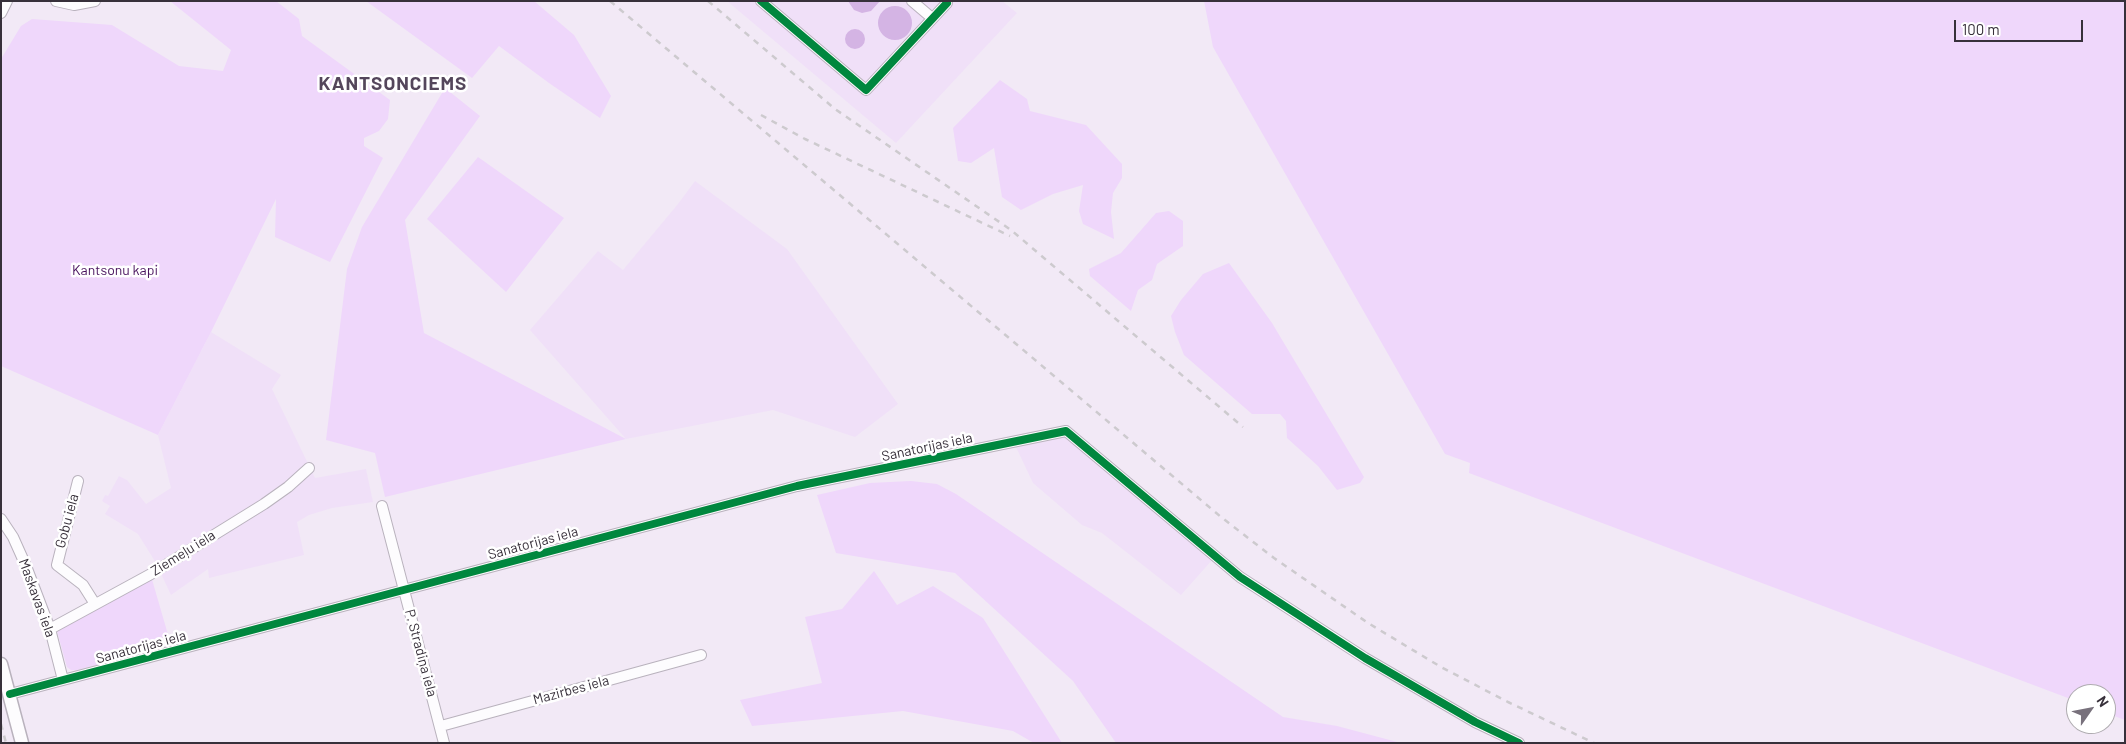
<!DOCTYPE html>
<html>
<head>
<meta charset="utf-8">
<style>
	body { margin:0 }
	#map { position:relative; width:2126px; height:744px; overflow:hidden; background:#f2e9f6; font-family:Barlow,sans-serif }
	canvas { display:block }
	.frame { position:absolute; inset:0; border:2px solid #37303a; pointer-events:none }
	.north { position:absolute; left:2066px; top:684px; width:50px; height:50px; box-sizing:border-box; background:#fff; border:1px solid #afacb0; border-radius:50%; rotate:57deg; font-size:14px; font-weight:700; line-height:20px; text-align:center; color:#37303a }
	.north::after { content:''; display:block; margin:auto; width:18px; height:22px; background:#78717c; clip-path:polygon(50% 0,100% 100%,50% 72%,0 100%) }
	.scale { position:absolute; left:1954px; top:20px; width:129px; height:22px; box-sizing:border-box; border:2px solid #37303a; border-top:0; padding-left:6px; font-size:15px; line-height:18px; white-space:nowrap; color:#37303a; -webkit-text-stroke:4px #fff; paint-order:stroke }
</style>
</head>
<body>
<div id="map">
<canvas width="2126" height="744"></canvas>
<div class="frame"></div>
<div class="north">N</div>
<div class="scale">100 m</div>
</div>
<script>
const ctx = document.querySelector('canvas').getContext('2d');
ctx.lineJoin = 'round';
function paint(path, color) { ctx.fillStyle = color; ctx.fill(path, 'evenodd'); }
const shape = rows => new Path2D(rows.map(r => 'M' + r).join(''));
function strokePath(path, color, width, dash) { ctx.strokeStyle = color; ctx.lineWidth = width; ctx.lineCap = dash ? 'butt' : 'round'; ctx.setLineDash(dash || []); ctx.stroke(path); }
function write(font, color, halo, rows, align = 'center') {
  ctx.font = font + ' Barlow,sans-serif'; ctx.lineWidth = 5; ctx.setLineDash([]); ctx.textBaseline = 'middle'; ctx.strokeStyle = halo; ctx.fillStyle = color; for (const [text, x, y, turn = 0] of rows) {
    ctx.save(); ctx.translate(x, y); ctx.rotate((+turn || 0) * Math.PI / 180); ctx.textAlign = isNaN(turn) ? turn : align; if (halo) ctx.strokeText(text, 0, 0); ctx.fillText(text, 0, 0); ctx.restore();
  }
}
paint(shape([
	[727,1,1002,1,1017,13,896,143],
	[695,181,787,249,898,404,855,437,773,410,626,439,530,330,598,251,623,270,678,204],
	[211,332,281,375,272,389,315,478,366,469,373,502,332,508,309,515,297,522,304,555,209,578,208,569,171,595,156,563,138,534,105,514,110,506,102,501,105,495,108,496,119,476,127,480,146,504,171,488,158,435],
	[1067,437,1213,559,1181,595,1102,533,1082,525,1033,483,1016,447]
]), '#f0e0f8');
paint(shape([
	[170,1,276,1,299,19,302,36,390,100,388,119,379,131,364,138,364,146,383,158,330,262,275,237,276,199,211,332,158,435,1,366,1,59,21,26,32,19,112,25,179,66,223,71,231,50],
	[366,1,534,1,574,35,611,96,600,118,549,83,499,46,472,78],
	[1204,1,2125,1,2125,720,2106,713,2106,694,2076,694,2076,701,1469,473,1470,463,1445,454,1213,47],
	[1000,80,1027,99,1030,111,1086,125,1122,164,1122,178,1113,193,1111,212,1114,239,1083,224,1079,211,1083,185,1053,194,1021,210,1002,197,994,148,971,163,958,161,953,128],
	[445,88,480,116,405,220,424,333,626,439,385,497,375,453,326,440,347,269,362,227],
	[478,157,564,218,506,292,427,219],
	[1169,211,1183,221,1183,246,1157,264,1152,280,1138,290,1131,311,1090,276,1089,269,1121,253,1156,213],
	[1229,263,1272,323,1364,477,1360,483,1337,490,1318,466,1287,438,1286,421,1280,414,1252,414,1184,355,1175,332,1171,316,1181,300,1203,274],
	[911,481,937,484,956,494,1283,717,1337,726,1401,743,1116,743,1073,681,955,573,836,553,817,495,870,483],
	[874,571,897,605,933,586,983,618,1062,743,1034,743,1013,731,903,711,752,726,740,700,822,683,805,617,842,609],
	[151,576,171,645,77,670,71,670,67,667,57,631]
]), '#efd7fb');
paint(shape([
	[848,1,880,1,871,11,862,13,854,10],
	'878 23a17 17 0 1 1 34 0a17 17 0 1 1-34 0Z',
	'845 39a10 10 0 1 1 20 0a10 10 0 1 1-20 0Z'
]), '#d4b4e4');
const minor = shape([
	[56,1,74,5,95,1],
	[761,1,866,90,947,3],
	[912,1,932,18],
	[1,13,7,1],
	[78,481,57,565,83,585,95,604],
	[382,506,444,743],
	[1,519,13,537,26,566,50,629,63,680],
	[50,629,151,574,264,504,288,487,309,468],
	[10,694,797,486,1066,431,1240,577,1365,658,1475,722,1519,743],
	[441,726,701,655]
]);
const tertiary = shape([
	[1,664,22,743]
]);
strokePath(minor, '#b9b2bd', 12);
strokePath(tertiary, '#b9b2bd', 15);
strokePath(minor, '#fdfcfe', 10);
strokePath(tertiary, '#fdfcfe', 12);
strokePath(shape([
	[610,1,1221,517,1274,558,1368,623,1441,667,1508,702,1594,743],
	[708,1,835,109,1011,230,1243,427],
	[761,115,805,139,1010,236],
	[1,724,6,743]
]), '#cdcace', 2.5, [6, 6]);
strokePath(shape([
	[761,1,866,90,947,3],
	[10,694,797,486,1066,431,1240,577,1365,658,1475,722,1519,743]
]), '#00873e', 8);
write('14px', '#47115c', '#fff', [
	["Kantsonu kapi",115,270]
]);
write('14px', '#37303a', '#fff', [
	["Sanatorijas iela",927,447,-12],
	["Gobu iela",67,521,-75],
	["Sanatorijas iela",533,543,-15],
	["Ziemeļu iela",183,553,-32],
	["Maskavas iela",37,598,70],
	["Sanatorijas iela",141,647,-15],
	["P. Stradiņa iela",421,653,75],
	["Mazirbes iela",571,690,-15]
]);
ctx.letterSpacing = '1px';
write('bold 19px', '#54465b', '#fff', [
	["KANTSONCIEMS",393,84]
]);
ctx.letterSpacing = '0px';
</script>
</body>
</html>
